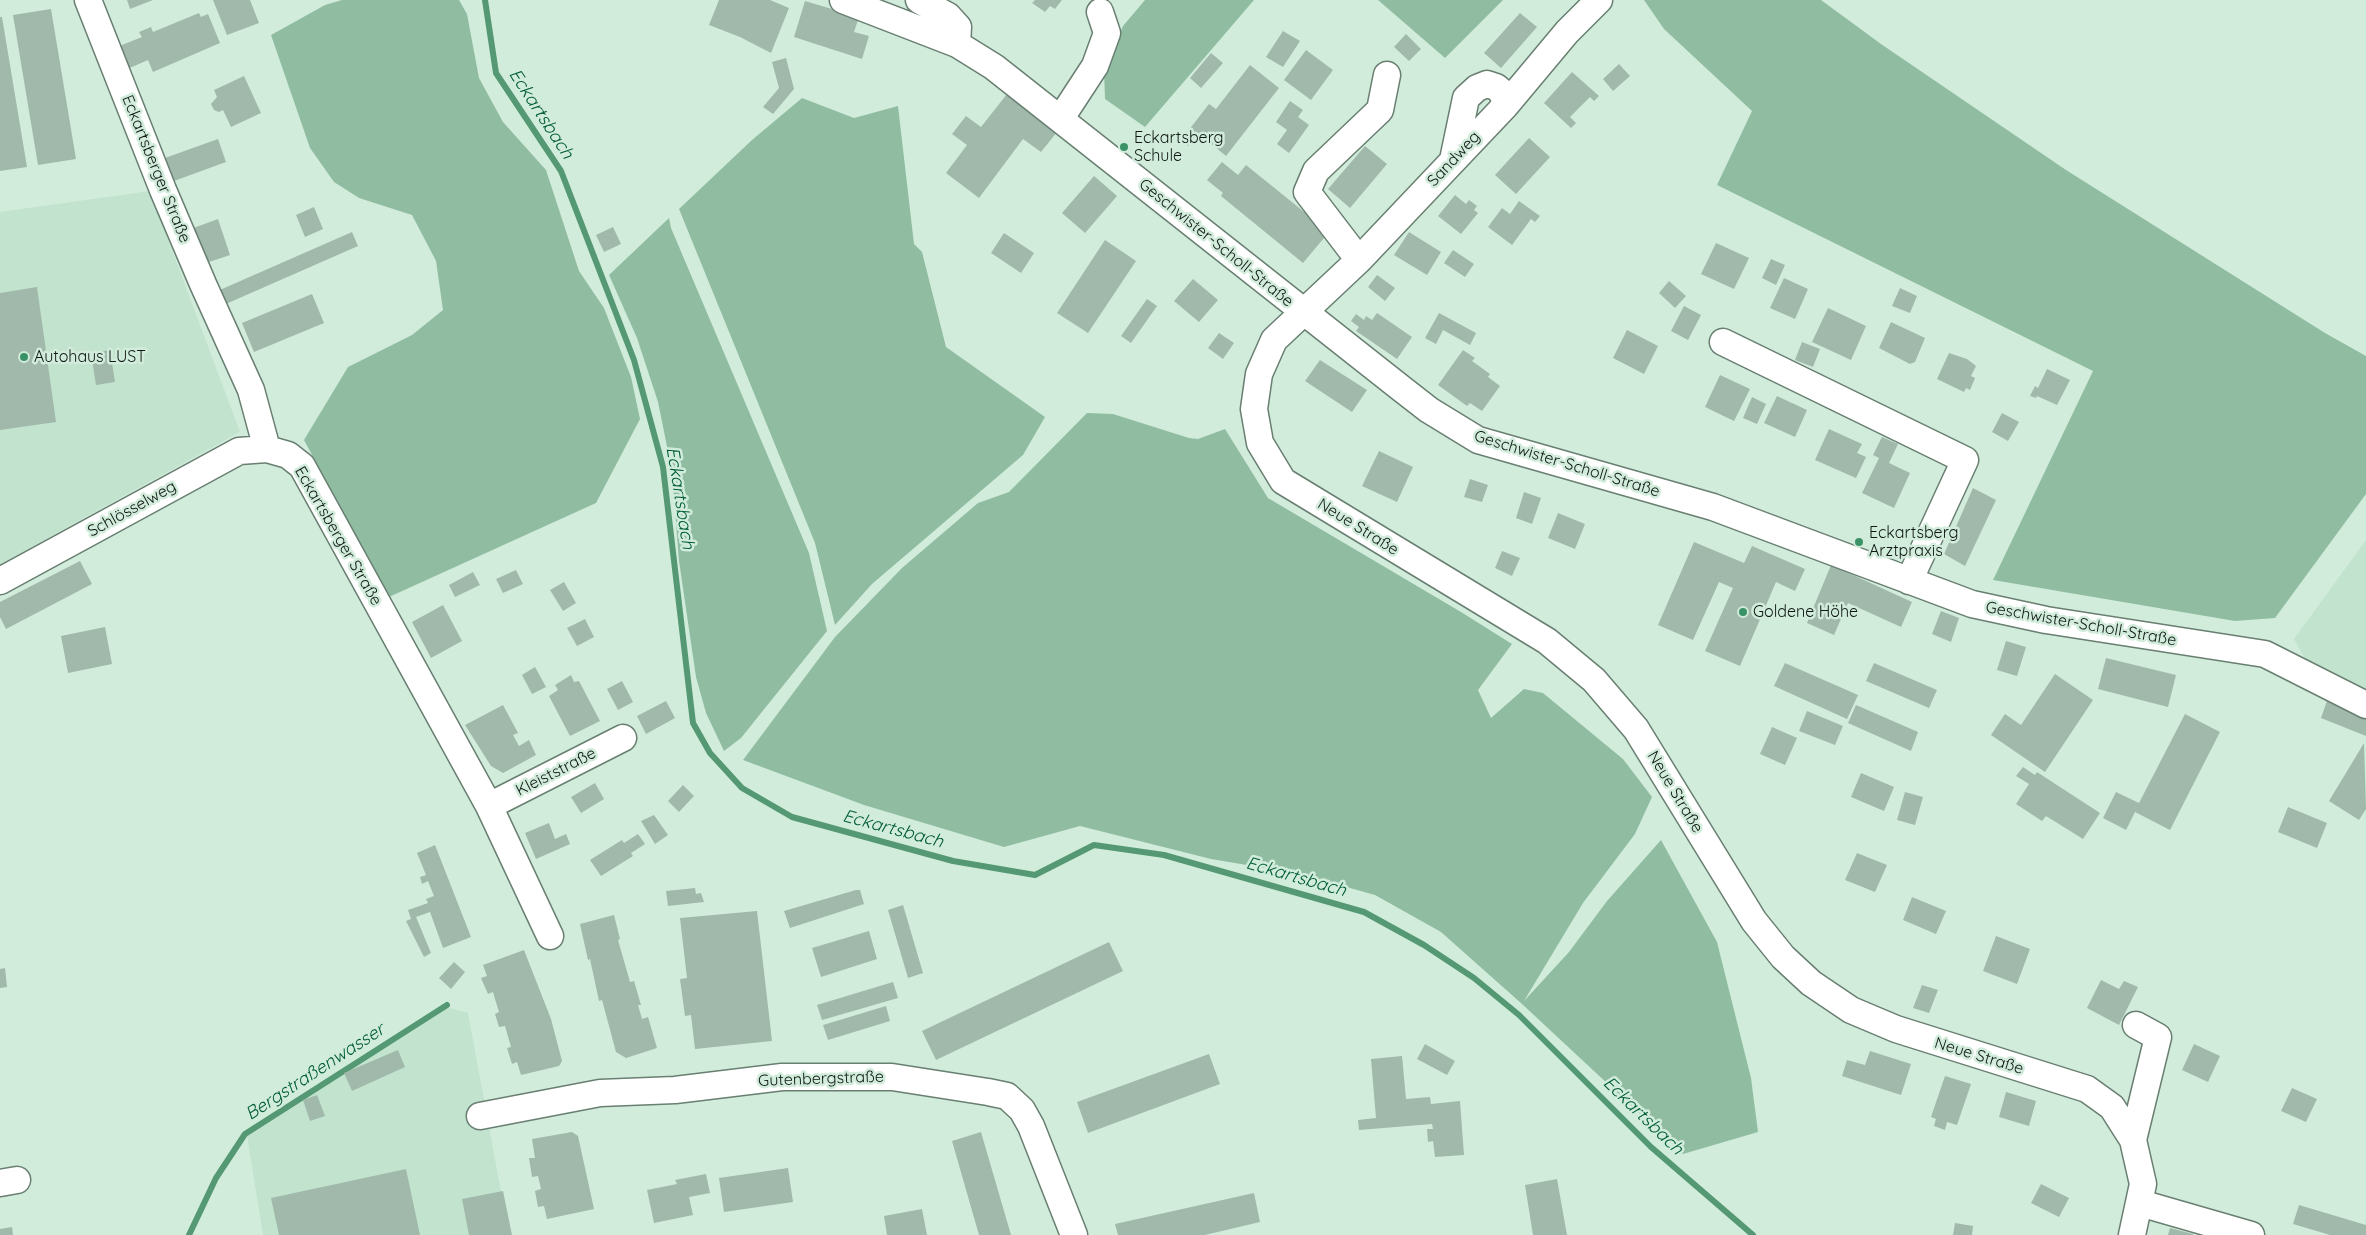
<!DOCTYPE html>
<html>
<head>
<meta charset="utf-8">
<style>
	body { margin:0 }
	canvas { display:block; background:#d2ecdb }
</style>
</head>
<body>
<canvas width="2366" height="1235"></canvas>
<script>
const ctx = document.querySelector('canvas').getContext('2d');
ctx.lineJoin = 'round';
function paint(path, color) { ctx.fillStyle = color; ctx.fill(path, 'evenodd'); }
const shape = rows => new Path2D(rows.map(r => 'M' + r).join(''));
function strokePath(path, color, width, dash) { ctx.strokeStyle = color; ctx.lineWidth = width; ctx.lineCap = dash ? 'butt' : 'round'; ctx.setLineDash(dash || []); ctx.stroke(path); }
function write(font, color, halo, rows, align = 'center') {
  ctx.font = font + ' Quicksand,sans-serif'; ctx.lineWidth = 5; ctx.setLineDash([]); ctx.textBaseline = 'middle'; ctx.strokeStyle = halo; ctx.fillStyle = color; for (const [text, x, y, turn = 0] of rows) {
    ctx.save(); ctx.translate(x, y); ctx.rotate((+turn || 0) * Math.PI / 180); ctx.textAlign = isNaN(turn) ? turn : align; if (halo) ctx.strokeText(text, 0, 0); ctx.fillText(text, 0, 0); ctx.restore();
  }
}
paint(shape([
	[150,191,240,432,0,564,0,212],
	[2366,540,2366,691,2308,664,2294,639],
	[446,1007,468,1013,509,1235,263,1235,247,1135]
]), '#c2e3ce');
paint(shape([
	[342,0,459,0,467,14,479,78,503,122,546,170,579,271,604,308,631,377,640,419,596,503,389,597,304,440,348,367,412,335,443,310,436,261,412,215,359,198,334,182,310,148,271,35,325,5],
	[1145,0,1254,0,1145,127,1105,99,1104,70,1123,26],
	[1378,0,1503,0,1445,58],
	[1644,0,1821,0,1881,44,2066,170,2325,333,2366,356,2366,494,2275,618,2235,621,1993,580,2093,371,1717,185,1752,111,1664,29],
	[802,98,854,118,898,106,914,244,922,252,946,347,1045,417,1023,455,872,584,835,625,815,543,679,209,752,140],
	[669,218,671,228,809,553,827,631,741,738,724,751,706,713,696,677,679,561,672,471,658,402,637,338,609,275],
	[1087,413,1113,414,1189,438,1198,439,1225,429,1268,498,1461,612,1512,644,1478,690,1491,718,1524,689,1543,693,1623,759,1652,797,1635,834,1583,903,1524,1001,1569,952,1607,901,1661,840,1717,942,1751,1078,1758,1132,1683,1154,1522,1004,1441,932,1375,895,1300,874,1211,859,1080,826,1004,847,864,805,743,760,835,637,902,568,978,503,1009,492]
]), '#90bda2');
strokePath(shape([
	[485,0,496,73,561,171,634,360,663,467,693,723,710,753,742,788,792,817,953,861,1035,875,1094,845,1164,855,1364,912,1424,945,1474,978,1519,1015,1651,1147,1753,1235],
	[189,1235,216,1178,245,1134,447,1005]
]), '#549973', 6);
paint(shape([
	[127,0,153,0,130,9],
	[213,0,250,0,259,23,227,35],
	[719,0,770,0,789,8,771,53,740,37,709,25],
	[1035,0,1062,0,1055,9,1050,6,1045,12,1032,3],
	[805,1,859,17,854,32,869,36,862,59,794,37],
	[51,9,76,159,38,165,13,15],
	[199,13,201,17,208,14,220,43,153,72,148,60,125,70,117,47,142,37,139,32,151,27,153,32],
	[1520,13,1537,27,1501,68,1484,53],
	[0,17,2,17,27,167,0,171],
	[1283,31,1300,41,1283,67,1266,57],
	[1406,34,1421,49,1409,61,1394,47],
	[1306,50,1333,70,1311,100,1284,80],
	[1211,53,1223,63,1201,88,1190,78],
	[786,58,794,89,773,114,763,107,779,88,772,62],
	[1619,64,1630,76,1613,91,1603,79],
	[1250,65,1279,88,1226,156,1198,133,1188,146,1181,140,1209,104,1216,109],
	[1572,72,1599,96,1594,101,1590,97,1570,117,1576,123,1571,128,1544,103],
	[244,76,261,113,231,127,223,110,219,112,214,110,211,104,217,97,214,90],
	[1007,94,1057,132,1041,152,1023,139,979,198,946,173,967,145,952,134,966,116,981,127],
	[1290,101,1303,110,1298,117,1309,125,1289,153,1277,144,1287,130,1276,122],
	[1529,138,1550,157,1516,194,1495,175],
	[218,139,226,162,174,181,165,158],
	[1365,146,1387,164,1350,208,1328,189],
	[1222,162,1238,175,1246,165,1329,232,1303,263,1221,196,1223,193,1207,180],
	[1094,176,1117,196,1085,233,1062,213],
	[1455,195,1466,204,1469,200,1477,206,1474,210,1478,213,1461,234,1438,216],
	[1519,201,1540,216,1535,222,1531,219,1512,245,1488,227,1502,208,1510,214],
	[314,207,323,229,305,237,296,215],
	[218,219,230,255,200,265,188,230],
	[613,227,621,244,604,252,596,235],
	[352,232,358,246,219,307,213,293],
	[1409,232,1441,252,1427,275,1394,255],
	[1004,233,1034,253,1021,273,991,253],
	[1105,240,1136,261,1088,333,1057,313],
	[1716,243,1749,258,1734,289,1701,274],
	[1453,250,1474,264,1465,277,1444,263],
	[1771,259,1785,265,1776,285,1762,278],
	[1377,275,1395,288,1385,301,1368,287],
	[1784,278,1808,289,1795,319,1770,308],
	[1193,279,1218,300,1199,322,1174,301],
	[1669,281,1686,296,1675,308,1659,293],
	[37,287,56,422,0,430,0,293],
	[1900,288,1917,296,1910,313,1892,306],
	[312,294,324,323,254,352,242,323],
	[1147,299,1157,306,1131,343,1121,336],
	[1684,306,1701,315,1688,340,1671,331],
	[1828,308,1866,326,1851,360,1812,342],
	[1377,313,1412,337,1397,359,1356,331,1359,327,1351,321,1356,314,1364,320,1366,316,1372,320],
	[1439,313,1476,333,1470,345,1443,330,1436,344,1425,338],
	[1891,322,1925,338,1915,362,1910,364,1879,348],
	[1627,330,1658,346,1644,374,1613,358],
	[1219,333,1234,343,1223,359,1208,348],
	[1802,342,1820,349,1813,367,1795,360],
	[110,350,115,382,96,385,91,353],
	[1463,350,1475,358,1472,361,1490,374,1488,377,1500,386,1482,411,1470,403,1467,406,1438,385],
	[1949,353,1967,359,1976,366,1971,376,1975,378,1970,390,1966,388,1964,392,1937,379],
	[1320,360,1367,390,1352,412,1305,381],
	[2047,369,2070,380,2057,405,2037,396,2036,398,2030,396,2035,386,2038,388],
	[1720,375,1750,389,1734,421,1705,407],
	[1777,396,1807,410,1795,437,1764,423],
	[1752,397,1766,404,1757,424,1743,418],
	[2002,413,2019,422,2008,441,1992,432],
	[1829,429,1862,444,1857,453,1866,457,1856,478,1815,460],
	[1882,437,1898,444,1889,463,1910,473,1894,508,1862,493,1879,458,1873,455],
	[1379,451,1413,467,1397,502,1362,486],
	[1470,479,1488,485,1482,502,1464,497],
	[1973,488,1996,500,1965,566,1944,554],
	[1524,492,1541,498,1532,524,1516,518],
	[1558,513,1585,524,1575,549,1548,538],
	[1694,542,1744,563,1752,546,1805,569,1795,591,1776,582,1740,666,1705,651,1733,588,1719,582,1693,640,1658,625],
	[1502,551,1520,558,1512,576,1495,568],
	[80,561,92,584,6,629,0,617,0,602],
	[1831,565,1912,602,1901,627,1848,603,1834,635,1807,623],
	[516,570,523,584,503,593,496,579],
	[473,572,480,585,455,597,449,585],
	[564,582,576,603,563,611,550,590],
	[443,605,462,641,431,658,412,622],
	[1941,611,1959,618,1951,642,1932,634],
	[585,619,594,637,577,646,567,628],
	[105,627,112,664,68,673,61,636],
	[2006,641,2026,647,2017,676,1997,670],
	[2106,658,2176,675,2168,707,2098,689],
	[1785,663,1858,695,1847,719,1774,686],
	[1874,663,1937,690,1929,708,1866,681],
	[535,667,546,687,532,694,522,675],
	[2055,674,2093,700,2045,772,1991,735,2005,714,2021,725],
	[571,675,574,682,579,681,600,721,570,736,549,696,558,690,555,685],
	[622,681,633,702,618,710,607,689],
	[2328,698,2366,715,2366,736,2321,718],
	[666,701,675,718,646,734,637,716],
	[503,705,518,733,513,735,519,746,529,740,536,755,503,773,491,766,465,725],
	[1856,705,1918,732,1911,751,1848,723],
	[1807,711,1843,726,1835,745,1799,731],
	[2185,714,2220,732,2170,830,2135,812,2126,830,2103,818,2116,792,2139,803],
	[1772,727,1797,738,1785,765,1760,754],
	[2364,743,2366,809,2359,820,2329,801],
	[2023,767,2035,775,2037,772,2100,813,2083,839,2046,816,2042,821,2016,804,2029,784,2016,776],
	[1861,773,1894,787,1884,811,1851,797],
	[595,783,604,799,581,813,571,797],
	[683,785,694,796,679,812,668,801],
	[1905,792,1923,797,1915,825,1897,820],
	[2288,807,2327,823,2317,848,2278,832],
	[654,815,668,835,655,844,641,821],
	[549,823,555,839,566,834,570,844,536,859,525,833],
	[638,834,645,844,631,853,633,856,601,876,590,860,622,840,624,843],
	[435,845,471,937,443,948,430,912,416,917,431,953,424,957,406,921,411,919,408,910,428,903,426,899,434,896,428,881,422,884,420,877,426,875,417,853],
	[1857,853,1887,865,1875,892,1845,880],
	[695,888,696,894,701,893,704,902,668,906,666,891],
	[856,890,860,890,864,904,790,928,784,911],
	[1912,897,1946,911,1936,934,1903,920],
	[903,905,923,973,908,978,888,910],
	[757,911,772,1041,695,1049,691,1015,685,1016,680,979,687,978,680,918],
	[614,915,620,939,618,940,630,982,634,981,641,1005,638,1005,642,1019,648,1017,657,1048,626,1058,616,1052,602,1000,599,1001,590,959,588,960,580,924],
	[869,931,877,959,821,977,812,948],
	[1996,936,2030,949,2017,984,1983,971],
	[1109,942,1123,971,936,1060,922,1031],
	[524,950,551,1019,562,1061,559,1066,521,1075,517,1062,512,1064,507,1048,511,1047,505,1026,499,1027,495,1014,499,1012,495,999,493,992,488,994,481,978,487,976,483,965],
	[454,962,465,972,451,989,439,978],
	[5,968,7,987,0,988,0,969],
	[2101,980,2119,989,2124,981,2138,987,2119,1025,2087,1008],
	[893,982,898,998,822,1020,817,1005],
	[1922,985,1938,990,1929,1013,1913,1008],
	[886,1006,890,1021,828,1040,823,1025],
	[1425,1044,1455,1061,1447,1075,1417,1059],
	[2194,1044,2220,1056,2208,1082,2182,1070],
	[398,1050,405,1067,352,1091,344,1073],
	[1870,1051,1911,1064,1901,1095,1842,1076,1847,1060,1865,1065],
	[1209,1054,1220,1084,1088,1133,1077,1102],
	[1402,1056,1406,1099,1430,1097,1431,1104,1460,1101,1464,1155,1435,1157,1433,1141,1428,1142,1427,1129,1433,1129,1432,1124,1359,1130,1358,1120,1376,1118,1371,1059],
	[1945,1076,1971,1084,1957,1125,1947,1122,1945,1130,1934,1126,1936,1119,1931,1117],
	[2292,1088,2317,1099,2306,1122,2281,1111],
	[2006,1092,2036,1101,2029,1126,1999,1117],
	[317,1095,325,1116,310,1121,303,1100],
	[572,1132,578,1136,594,1209,547,1219,544,1206,538,1207,535,1191,541,1189,538,1176,532,1177,529,1158,535,1158,532,1139],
	[981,1132,1011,1235,979,1235,952,1141],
	[788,1168,793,1202,724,1212,719,1178],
	[406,1169,420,1235,279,1235,271,1198],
	[706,1174,710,1193,689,1197,693,1215,654,1223,647,1190,677,1184,675,1180],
	[1557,1179,1567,1235,1533,1235,1525,1185],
	[2041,1184,2069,1198,2059,1217,2031,1203],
	[503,1191,512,1235,469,1235,462,1199],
	[1254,1193,1260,1222,1205,1235,1118,1235,1115,1224],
	[2299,1205,2366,1225,2366,1235,2330,1235,2293,1224],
	[922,1209,927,1235,887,1235,884,1216],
	[1955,1223,1973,1226,1972,1235,1953,1235],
	[12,1227,13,1235,0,1235,0,1229],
	[2170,1228,2193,1234,2193,1235,2168,1235]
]), '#a0b9aa');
const minor = shape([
	[88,0,163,190,203,284,251,390,267,449],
	[843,0,957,44,994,67,1402,389,1429,410,1478,440,1713,507,1972,604,2046,620,2265,654,2366,705],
	[919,0,948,16,958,27,957,44],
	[1599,0,1567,32,1506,105,1359,260,1274,340,1259,374,1254,409,1260,443,1283,481,1547,641,1594,680,1636,729,1754,921,1783,957,1811,983,1851,1010,1896,1029,2087,1089,2112,1107,2133,1140,2143,1184,2132,1235],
	[1061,118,1095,66,1107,33,1100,12],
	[1453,160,1466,98,1477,88,1487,84,1496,87,1502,92,1506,105],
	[1359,260,1307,192,1316,171,1380,110,1387,75],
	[1723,342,1965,460,1909,581],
	[0,581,239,451,267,449,288,455,302,466,489,806,550,936],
	[489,806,623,738],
	[480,1116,600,1093,675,1090,782,1077,892,1077,988,1092,1007,1096,1022,1110,1031,1126,1074,1235],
	[2133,1140,2158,1037,2136,1025],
	[0,1183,17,1180],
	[2140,1203,2251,1235]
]);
strokePath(minor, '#687f71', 29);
strokePath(minor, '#fff', 26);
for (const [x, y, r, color] of [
	[1124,147,5,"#3b9266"],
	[24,357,5,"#3b9266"],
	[1859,542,5,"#3b9266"],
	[1743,612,5,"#3b9266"]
]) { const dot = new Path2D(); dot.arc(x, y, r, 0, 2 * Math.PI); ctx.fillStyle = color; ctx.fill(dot); strokePath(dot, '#d2ecdb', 2); }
write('16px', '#0f1813', '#d2ecdb', [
	["Eckartsberg",1134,138],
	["Schule",1134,156],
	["Autohaus LUST",34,357],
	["Eckartsberg",1869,533],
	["Arztpraxis",1869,551],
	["Goldene Höhe",1753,612]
], 'left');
write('16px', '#0f1813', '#d2ecdb', [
	["Sandweg",1454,159,-47],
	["Eckartsberger Straße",156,169,68],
	["Geschwister-Scholl-Straße",1216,243,39],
	["Geschwister-Scholl-Straße",1567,464,17],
	["Schlösselweg",132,509,-29],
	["Neue Straße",1358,527,32],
	["Eckartsberger Straße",338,536,60],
	["Geschwister-Scholl-Straße",2081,624,10],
	["Kleiststraße",556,772,-27],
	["Neue Straße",1675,792,59],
	["Neue Straße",1979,1056,17],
	["Gutenbergstraße",821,1079,-2]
]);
write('italic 18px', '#005c38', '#d2ecdb', [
	["Eckartsbach",541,114,57],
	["Eckartsbach",680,498,81],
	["Eckartsbach",893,829,15],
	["Eckartsbach",1296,877,16],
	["Bergstraßenwasser",315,1072,-33],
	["Eckartsbach",1643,1116,44]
]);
</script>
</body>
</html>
